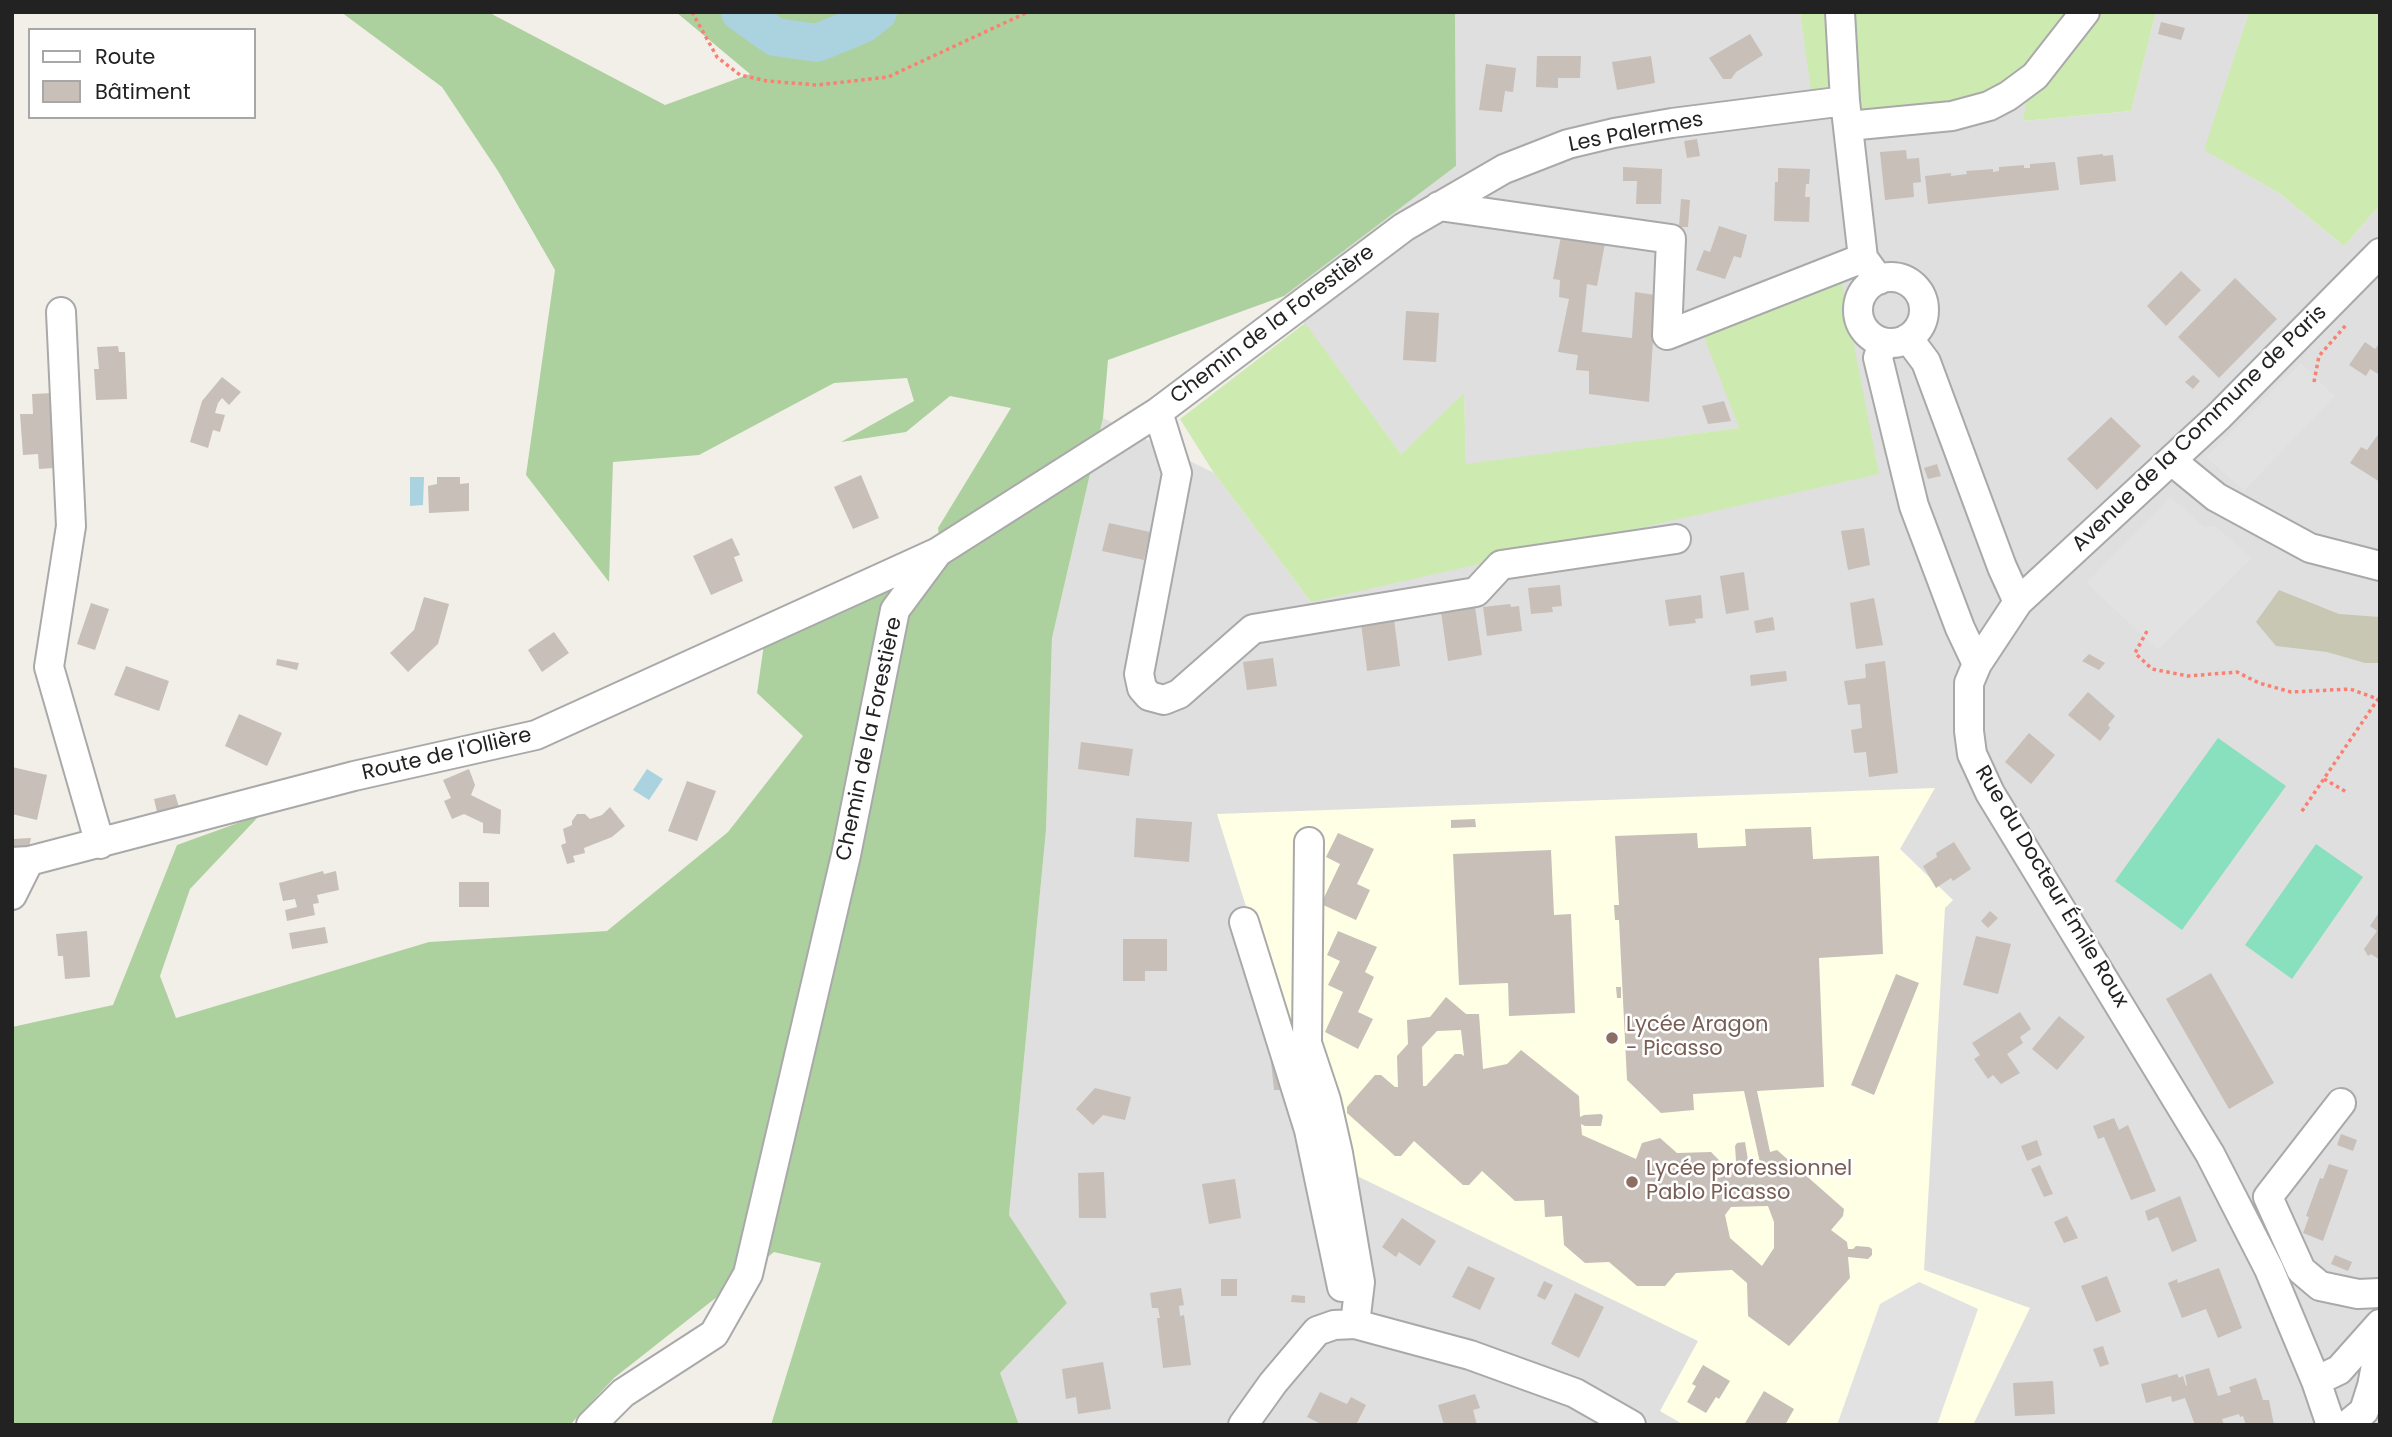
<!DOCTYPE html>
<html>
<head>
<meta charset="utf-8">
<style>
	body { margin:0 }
	#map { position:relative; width:2392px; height:1437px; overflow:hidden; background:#f2efe9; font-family:Poppins,sans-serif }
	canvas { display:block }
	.frame { position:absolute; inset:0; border:14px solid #222; pointer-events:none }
	.legend { position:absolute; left:28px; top:28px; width:228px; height:91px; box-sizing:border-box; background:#fff; border:2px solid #a7a7a7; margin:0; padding:9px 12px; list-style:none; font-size:21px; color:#222 }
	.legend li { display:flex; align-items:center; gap:14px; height:35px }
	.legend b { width:35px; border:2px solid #a7a7a7 }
</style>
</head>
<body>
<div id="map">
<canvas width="2392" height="1437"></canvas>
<div class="frame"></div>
<ul class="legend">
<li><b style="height:9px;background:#fff"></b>Route</li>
<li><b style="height:19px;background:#c7bfb8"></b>Bâtiment</li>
</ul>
</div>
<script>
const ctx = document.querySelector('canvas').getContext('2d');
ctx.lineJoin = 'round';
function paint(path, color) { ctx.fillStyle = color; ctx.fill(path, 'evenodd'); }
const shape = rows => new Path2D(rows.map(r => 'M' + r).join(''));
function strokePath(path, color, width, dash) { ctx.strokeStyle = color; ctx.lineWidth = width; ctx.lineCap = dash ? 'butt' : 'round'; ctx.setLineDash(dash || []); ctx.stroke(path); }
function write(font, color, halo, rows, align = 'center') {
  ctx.font = font + ' Poppins,sans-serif'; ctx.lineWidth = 5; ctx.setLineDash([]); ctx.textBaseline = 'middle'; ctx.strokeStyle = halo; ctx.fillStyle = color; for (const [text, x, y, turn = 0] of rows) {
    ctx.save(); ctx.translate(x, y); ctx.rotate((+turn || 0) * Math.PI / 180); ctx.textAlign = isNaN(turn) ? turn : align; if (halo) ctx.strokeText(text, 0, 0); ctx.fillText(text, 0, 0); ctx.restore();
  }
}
paint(shape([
	[1455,12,1800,12,1812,90,1859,87,1860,111,2031,72,2024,121,2131,111,2156,12,2249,12,2205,150,2279,193,2344,246,2380,205,2380,1425,1019,1425,999,1373,1067,1303,1009,1215,1046,830,1052,638,1103,418,1214,473,1311,602,1739,428,1466,465,1464,394,1401,454,1284,296,1456,166]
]), '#e0dfdf');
paint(shape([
	[1935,788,1900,849,1953,900,1945,908,1924,1270,2030,1308,1973,1425,1684,1425,1660,1411,1698,1341,1353,1174,1328,1168,1217,814]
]), '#ffffe5');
paint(shape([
	[2279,590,2339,614,2380,617,2380,663,2365,663,2327,652,2276,646,2256,622]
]), '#c7c7b4');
paint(shape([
	[1800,12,2156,12,2131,111,2023,121,2031,73,1975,101,1860,112,1858,87,1811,90],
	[2249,12,2380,12,2380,205,2344,246,2279,193,2204,150],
	[1841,278,1879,474,1311,602,1214,473,1180,419,1305,323,1401,454,1464,393,1466,464,1739,428,1704,337]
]), '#cdebb0');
paint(shape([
	[341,12,488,12,665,105,750,74,676,12,1455,12,1456,166,1284,296,1108,360,1103,418,1052,638,1046,830,1009,1215,1067,1303,1000,1373,1019,1425,771,1425,821,1263,774,1252,614,1378,570,1425,12,1425,12,1027,113,1005,177,845,260,815,190,889,160,976,176,1018,429,942,607,931,728,832,803,736,757,693,764,644,943,565,938,528,1011,408,950,396,906,432,841,442,914,401,907,378,834,383,699,455,613,462,609,582,526,475,555,270,498,171,442,87]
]), '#add19e');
paint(shape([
	[2218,738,2286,786,2182,930,2115,881],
	[2316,844,2363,877,2292,979,2245,945]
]), '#88e0be');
paint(shape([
	[2301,363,2335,396,2244,491,2206,457],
	[2171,497,2204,527,2215,526,2252,558,2158,650,2086,583],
	[1919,1282,1978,1309,1937,1425,1837,1425,1880,1304]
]), '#e2e2e2');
paint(shape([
	[410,477,424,477,423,505,410,506],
	[647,769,663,779,649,800,633,790]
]), '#aad3df');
strokePath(shape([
	[740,12,775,37,817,43,863,24,878,12]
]), '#aad3df', 38);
paint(shape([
	[2161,22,2185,28,2181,40,2158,34],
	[1750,34,1763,55,1736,72,1731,79,1723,79,1709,58],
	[1537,56,1581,56,1580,78,1558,78,1558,88,1536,87],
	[1651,56,1655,83,1617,90,1612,62],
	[1486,64,1516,68,1513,92,1505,91,1502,112,1479,110],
	[1697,139,1700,156,1687,158,1684,141],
	[1906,150,1907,159,1919,158,1921,182,1913,183,1914,197,1885,200,1880,152],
	[2103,154,2103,156,2113,155,2116,181,2080,185,2077,157],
	[2055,162,2059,190,1928,204,1925,176,1951,173,1951,176,1967,174,1966,171,1993,169,1993,172,1999,171,1999,167,2024,165,2024,168,2030,168,2030,164],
	[1623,167,1662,169,1661,204,1636,204,1637,181,1623,181],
	[1778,168,1810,169,1809,184,1806,184,1805,197,1810,197,1809,222,1774,221,1775,182,1778,182],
	[1681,199,1690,200,1688,227,1679,227],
	[1719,226,1747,235,1741,258,1734,256,1725,279,1696,270,1704,250,1710,252],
	[1562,231,1606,238,1597,286,1587,284,1582,332,1632,338,1635,292,1656,295,1649,402,1589,394,1589,371,1576,370,1578,355,1558,352,1569,299,1559,297,1560,280,1553,279],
	[2181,271,2201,290,2166,326,2147,306],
	[2235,278,2277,319,2219,378,2178,337],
	[1406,311,1439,313,1436,362,1403,360],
	[2365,342,2375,349,2380,343,2380,375,2370,369,2366,376,2349,365],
	[118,346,119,352,125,352,127,399,96,400,94,369,99,369,97,347],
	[2193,375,2200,381,2193,389,2185,382],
	[222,377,241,392,229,405,222,398,218,403,215,413,225,415,220,432,213,430,208,448,190,442,202,401],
	[53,393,58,454,53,454,54,468,39,469,38,454,23,455,20,414,33,414,32,394],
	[1724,401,1731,421,1708,424,1702,406],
	[2111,417,2141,446,2097,490,2067,459],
	[2380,432,2380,482,2350,463,2361,447,2367,450],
	[1937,464,1941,476,1928,479,1924,468],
	[861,475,879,518,853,529,834,487],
	[437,477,460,477,460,484,469,483,469,511,429,513,428,486,437,484],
	[1109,523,1150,532,1144,560,1102,551],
	[1864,528,1870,565,1848,570,1841,531],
	[732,538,740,555,734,557,743,581,711,595,693,556],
	[1744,572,1749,610,1726,614,1720,576],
	[1560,585,1562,606,1552,607,1553,612,1531,614,1528,588],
	[1701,595,1703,618,1695,619,1696,623,1669,626,1665,600],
	[424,597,449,604,438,644,408,672,390,653,414,630],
	[1874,598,1883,645,1856,649,1850,603],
	[91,603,109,609,95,650,77,644],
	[1510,604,1511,607,1519,606,1522,631,1487,636,1483,607],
	[1475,607,1482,655,1448,661,1441,612],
	[1773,617,1775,630,1756,633,1754,621],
	[1394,619,1400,666,1367,671,1361,623],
	[554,632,569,653,542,672,528,650],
	[2089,654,2105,663,2099,670,2082,661],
	[1273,658,1277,686,1247,690,1243,662],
	[277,659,299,663,297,670,276,665],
	[1885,661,1898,773,1869,777,1866,752,1854,753,1851,730,1862,728,1860,704,1848,705,1844,681,1866,678,1865,664],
	[126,666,169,681,159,711,114,695],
	[1786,671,1787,681,1751,686,1750,675],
	[2088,692,2115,716,2108,725,2110,728,2100,741,2068,715],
	[239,714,282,733,267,766,225,746],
	[2029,733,2055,755,2031,784,2005,762],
	[1081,742,1133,749,1129,776,1078,769],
	[12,767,47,775,37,820,12,814],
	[469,769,475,785,471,795,501,810,500,834,483,833,483,823,464,814,452,819,444,801,451,798,443,780],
	[687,781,716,791,697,841,668,831],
	[175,794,179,807,157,812,154,799],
	[610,807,625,826,612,837,584,848,585,853,573,856,575,862,567,864,561,845,566,843,563,829,572,825,572,821,577,814,585,814,590,819,602,815],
	[1136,818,1192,822,1189,862,1134,857],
	[1475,819,1476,827,1451,828,1451,820],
	[1811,827,1813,859,1879,856,1883,954,1819,958,1824,1087,1757,1091,1770,1152,1777,1150,1844,1209,1843,1216,1831,1230,1847,1242,1848,1249,1853,1249,1856,1246,1869,1247,1872,1249,1872,1255,1868,1259,1848,1257,1850,1278,1789,1346,1748,1316,1747,1283,1732,1270,1676,1273,1665,1286,1637,1286,1609,1262,1585,1263,1564,1245,1562,1216,1545,1217,1544,1200,1515,1201,1482,1171,1469,1185,1463,1185,1414,1141,1401,1156,1395,1156,1347,1113,1347,1107,1375,1075,1381,1075,1395,1087,1398,1087,1397,1056,1408,1044,1407,1020,1430,1017,1446,997,1466,1014,1479,1014,1483,1069,1507,1064,1521,1050,1579,1096,1580,1117,1584,1115,1601,1114,1603,1116,1601,1126,1585,1126,1581,1124,1582,1135,1636,1159,1642,1143,1660,1138,1677,1153,1711,1152,1726,1167,1739,1167,1736,1161,1735,1146,1737,1143,1745,1142,1748,1160,1745,1167,1761,1167,1744,1091,1693,1094,1694,1110,1661,1113,1627,1080,1619,920,1615,920,1614,905,1619,905,1615,836,1697,833,1698,848,1746,846,1745,829],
	[1461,1030,1464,1056,1461,1054,1455,1054,1426,1086,1423,1086,1422,1047,1437,1031],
	[1768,1206,1774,1222,1774,1248,1762,1266,1730,1238,1725,1215,1731,1207],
	[1338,833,1374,849,1357,884,1370,890,1356,920,1321,904,1340,864,1326,857],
	[31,838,28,852,12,854,12,839],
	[1954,842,1971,869,1953,881,1951,878,1936,888,1923,866,1937,857,1936,853],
	[1551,850,1554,915,1571,914,1575,1013,1509,1016,1508,983,1459,985,1453,854],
	[323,871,324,874,336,871,339,890,317,895,319,903,313,904,315,915,287,921,285,910,297,907,295,899,283,901,279,883],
	[459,882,489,882,489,907,459,907],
	[1990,911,1998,918,1988,928,1981,921],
	[2380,911,2380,960,2371,954,2368,956,2364,949,2377,931,2370,926],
	[325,927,328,943,292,949,289,933],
	[87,931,90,977,65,979,63,956,58,956,56,934],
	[1338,931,1377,947,1365,972,1374,977,1358,1012,1373,1019,1358,1049,1325,1032,1343,992,1328,985,1340,961,1327,955],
	[1976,936,2011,944,1998,994,1963,985],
	[1123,939,1167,939,1167,971,1145,971,1145,981,1123,981],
	[2211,973,2274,1083,2229,1109,2166,999],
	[1896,974,1919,983,1874,1095,1851,1085],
	[1616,987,1621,987,1621,998,1617,998],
	[2020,1012,2031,1029,2020,1037,2023,1043,2007,1054,2020,1073,2001,1084,1993,1075,1988,1079,1974,1059,1980,1055,1972,1043],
	[2059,1016,2085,1037,2057,1070,2032,1049],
	[1271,1062,1282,1062,1284,1090,1274,1090],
	[1095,1088,1131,1097,1125,1120,1103,1115,1093,1125,1076,1109],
	[2114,1118,2119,1130,2128,1125,2156,1191,2131,1200,2104,1137,2098,1139,2093,1126],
	[2341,1134,2357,1140,2353,1151,2337,1145],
	[2037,1140,2042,1155,2027,1161,2021,1146],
	[2329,1164,2348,1170,2323,1241,2303,1233,2309,1217,2306,1216,2320,1178,2323,1179],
	[2040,1165,2053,1194,2044,1197,2031,1169],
	[1104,1172,1106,1218,1079,1218,1078,1173],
	[1235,1179,1241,1218,1209,1224,1202,1184],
	[2180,1196,2197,1241,2172,1252,2158,1217,2148,1221,2145,1211],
	[2067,1216,2078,1238,2064,1243,2054,1222],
	[1402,1218,1436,1241,1420,1266,1399,1252,1396,1257,1382,1247],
	[2335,1255,2352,1262,2348,1271,2331,1264],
	[1468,1266,1495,1278,1480,1310,1452,1297],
	[2219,1268,2242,1328,2218,1338,2206,1309,2182,1318,2168,1283,2177,1279,2178,1283],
	[2107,1276,2121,1312,2096,1322,2081,1286],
	[1221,1279,1237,1279,1237,1296,1221,1296],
	[1544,1281,1553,1285,1545,1300,1537,1296],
	[1181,1288,1184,1305,1179,1306,1180,1316,1184,1315,1191,1365,1163,1368,1157,1318,1160,1318,1158,1308,1152,1308,1150,1293],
	[1575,1293,1604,1307,1579,1358,1551,1344],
	[1292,1295,1305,1296,1305,1303,1291,1302],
	[2103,1346,2109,1364,2100,1367,2093,1349],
	[1103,1362,1111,1409,1078,1414,1076,1397,1066,1399,1062,1369],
	[1703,1365,1730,1381,1719,1399,1716,1397,1706,1413,1687,1402,1696,1386,1692,1384],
	[2209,1368,2218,1396,2231,1392,2229,1387,2256,1378,2263,1400,2269,1400,2274,1425,2246,1425,2243,1416,2240,1417,2239,1414,2222,1419,2224,1425,2195,1425,2185,1398,2172,1402,2171,1396,2146,1403,2141,1384,2177,1374,2179,1378,2183,1376,2186,1386,2187,1385,2185,1375],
	[2053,1381,2055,1414,2015,1416,2013,1383],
	[1764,1391,1794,1409,1785,1425,1744,1425],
	[1320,1392,1347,1404,1351,1397,1366,1405,1356,1425,1323,1425,1307,1417],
	[1475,1394,1480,1408,1473,1410,1477,1425,1444,1425,1438,1405]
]), '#c7bfb8');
const minor = shape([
	[1840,12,1845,101,1863,258,1879,280],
	[1848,126,1952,116,1989,106,2008,96,2035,76,2085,12],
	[1439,206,1671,239,1667,335,1863,258],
	'1858 310a33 33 0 1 1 66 0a33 33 0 1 1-66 0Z',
	[61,312,71,526,49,667,100,844],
	[1908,338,1926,362,2002,567,2018,602],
	[1883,342,1878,358,1914,506,1960,628,1977,664],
	[1158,412,1177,473,1139,674,1142,688,1149,696,1164,700,1179,694,1253,629,1476,592,1501,565,1676,539],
	[2172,461,2216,497,2310,548,2380,566],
	[1309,842,1307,1043,1326,1100,1338,1153,1360,1282,1355,1324],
	[12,862,29,861,354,776,536,735,936,553],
	[12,895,29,861],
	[1244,922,1309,1130,1342,1287],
	[2341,1103,2268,1197,2301,1270,2320,1286,2358,1294,2380,1293],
	[2316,1381,2339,1370,2380,1324],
	[591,1425,623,1393,714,1334,748,1274,846,855,895,610,938,552,1158,412,1404,227,1504,169,1568,144,1614,133,1672,123,1845,101],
	[1243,1425,1273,1383,1317,1331,1334,1325,1355,1324,1470,1355,1575,1393,1631,1425],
	[2331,1425,2316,1381,2269,1269,2210,1154,1990,793,1972,754,1969,731,1969,683,1977,664,2018,602,2218,417,2380,253],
	[2347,1425,2364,1411,2372,1386,2380,1345]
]);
strokePath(minor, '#a9a9a9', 32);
strokePath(shape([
	[692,12,717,57,740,75,767,81,817,85,888,77,1028,12],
	[2314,382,2319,356,2346,325],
	[2147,631,2135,653,2152,669,2188,676,2237,672,2259,683,2291,692,2350,689,2378,699,2300,814],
	[2324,779,2348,793]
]), '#fa8072', 3.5, [3.5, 3.5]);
strokePath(minor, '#fff', 28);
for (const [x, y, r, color] of [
	[1612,1038,7,"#8d6e63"],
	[1632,1182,7,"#8d6e63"]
]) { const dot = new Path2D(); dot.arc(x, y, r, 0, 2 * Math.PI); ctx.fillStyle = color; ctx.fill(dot); strokePath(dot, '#fff', 2.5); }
write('21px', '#222', '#fff', [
	["Les Palermes",1636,133,-11],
	["Chemin de la Forestière",1273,325,-37],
	["Avenue de la Commune de Paris",2200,429,-44],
	["Chemin de la Forestière",870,739,-78],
	["Route de l'Ollière",447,755,-13],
	["Rue du Docteur Émile Roux",2051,887,59]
]);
write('21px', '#785e54', '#fff', [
	["Lycée Aragon",1626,1026],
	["- Picasso",1626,1050],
	["Lycée professionnel",1646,1170],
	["Pablo Picasso",1646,1194]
], 'left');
</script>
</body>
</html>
